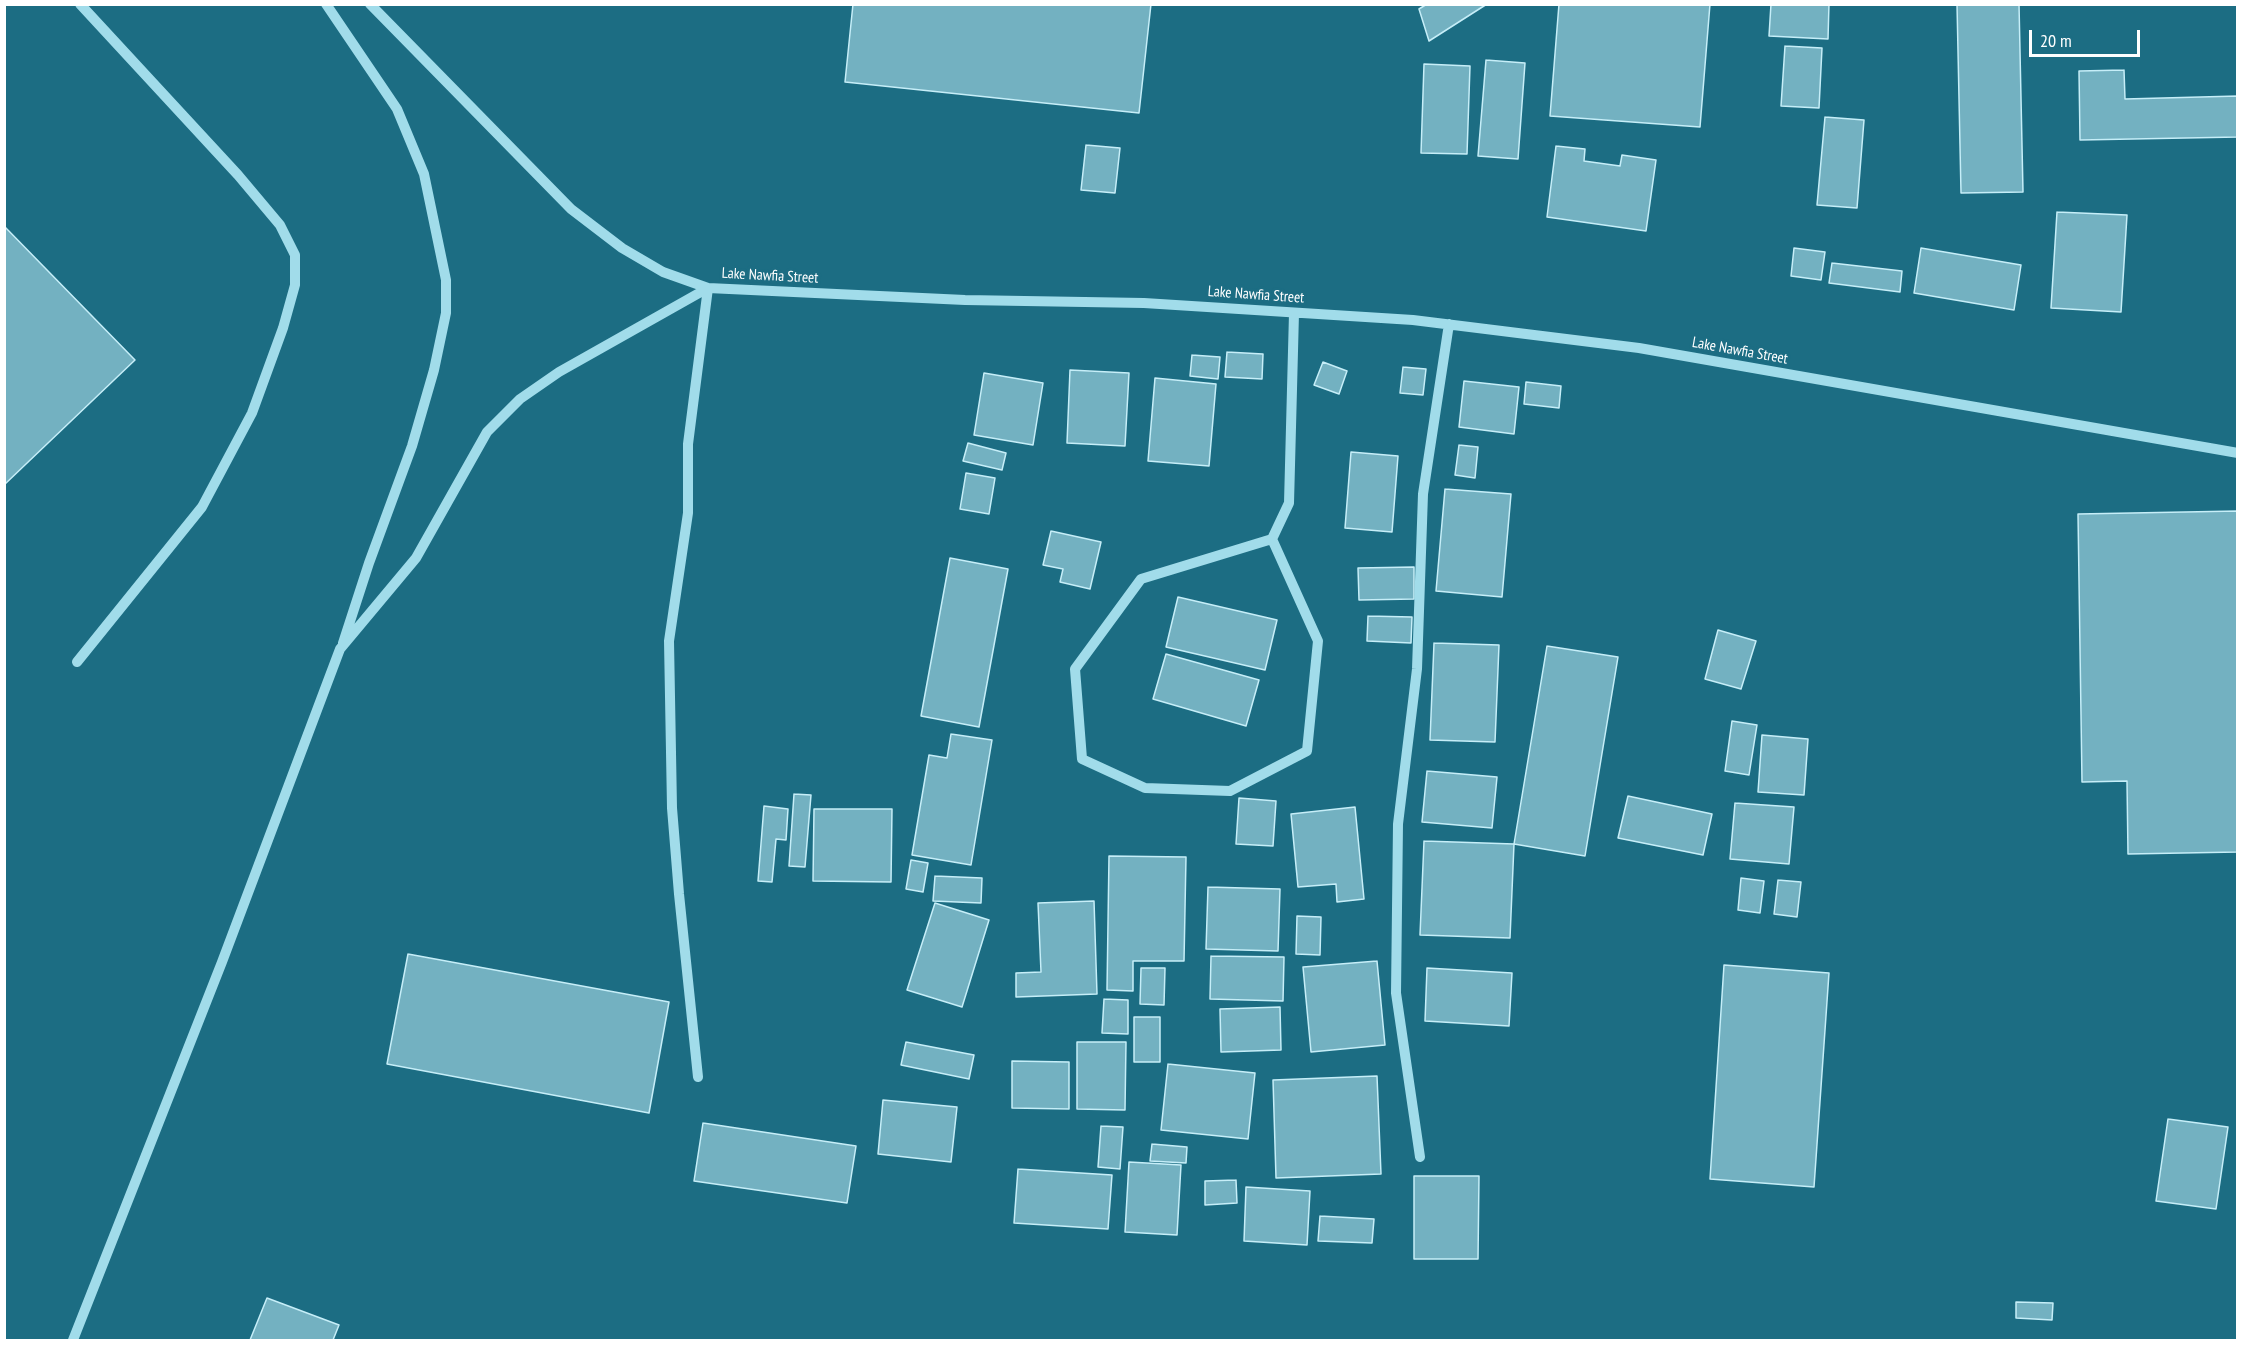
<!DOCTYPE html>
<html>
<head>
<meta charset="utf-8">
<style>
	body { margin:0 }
	#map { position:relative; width:2242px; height:1345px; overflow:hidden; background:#1c6d83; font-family:"PT Sans Narrow",sans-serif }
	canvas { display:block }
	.frame { position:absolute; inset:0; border:6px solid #fff; pointer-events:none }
	.scale { position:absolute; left:2029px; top:30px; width:111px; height:27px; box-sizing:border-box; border:3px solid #fff; border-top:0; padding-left:8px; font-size:18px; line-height:21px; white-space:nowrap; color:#fff; -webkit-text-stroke:4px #1c6d83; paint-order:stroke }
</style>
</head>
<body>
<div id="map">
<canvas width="2242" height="1345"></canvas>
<div class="frame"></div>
<div class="scale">20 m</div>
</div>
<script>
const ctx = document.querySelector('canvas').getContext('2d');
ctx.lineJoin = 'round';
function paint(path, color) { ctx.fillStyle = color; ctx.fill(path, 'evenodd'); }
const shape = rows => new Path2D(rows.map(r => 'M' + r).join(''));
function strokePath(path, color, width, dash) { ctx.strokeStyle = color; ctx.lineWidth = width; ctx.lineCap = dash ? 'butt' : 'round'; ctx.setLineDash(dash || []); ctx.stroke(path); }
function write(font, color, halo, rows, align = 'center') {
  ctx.font = font + ' "PT Sans Narrow",sans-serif'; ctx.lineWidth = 6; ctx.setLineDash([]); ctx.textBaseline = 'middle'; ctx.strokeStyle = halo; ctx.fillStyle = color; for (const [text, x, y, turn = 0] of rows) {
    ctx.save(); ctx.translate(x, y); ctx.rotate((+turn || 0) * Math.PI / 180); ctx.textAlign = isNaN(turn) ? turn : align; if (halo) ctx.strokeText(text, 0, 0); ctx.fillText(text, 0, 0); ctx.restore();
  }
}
const building = shape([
	[853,4,1151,4,1139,113,845,82,853,4],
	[1427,4,1487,4,1429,41,1419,9,1427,4],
	[1559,4,1710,4,1700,127,1550,116,1559,4],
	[1771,4,1829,4,1828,39,1769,36,1771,4],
	[1957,4,2019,4,2023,192,1961,193,1957,4],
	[1785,46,1822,48,1819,108,1781,106,1785,46],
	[1486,60,1525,63,1518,159,1478,156,1486,60],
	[1424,64,1470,66,1467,154,1421,153,1424,64],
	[2124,70,2125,99,2238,96,2238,137,2080,140,2079,71,2124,70],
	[1825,117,1864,120,1857,208,1817,205,1825,117],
	[1086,145,1120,148,1115,193,1081,190,1086,145],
	[1556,146,1585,149,1584,161,1620,166,1622,155,1656,160,1646,231,1547,217,1556,146],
	[2057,212,2127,215,2121,312,2051,308,2057,212],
	[4,226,135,360,4,485,4,226],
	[1794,248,1825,252,1821,280,1791,276,1794,248],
	[1921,248,2021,265,2014,310,1914,293,1921,248],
	[1832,263,1902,271,1900,292,1829,283,1832,263],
	[1227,352,1263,354,1262,379,1225,377,1227,352],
	[1192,355,1220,357,1218,379,1190,376,1192,355],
	[1323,362,1347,371,1339,394,1314,385,1323,362],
	[1403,367,1426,369,1423,395,1400,393,1403,367],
	[1070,370,1129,373,1125,446,1067,443,1070,370],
	[984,373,1043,383,1033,445,974,435,984,373],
	[1155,378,1216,384,1209,466,1148,461,1155,378],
	[1464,381,1519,387,1514,434,1459,427,1464,381],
	[1526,382,1561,386,1559,408,1524,404,1526,382],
	[968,443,1006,453,1002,470,963,461,968,443],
	[1459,445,1478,447,1475,478,1455,475,1459,445],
	[1351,452,1398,456,1392,532,1345,528,1351,452],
	[966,473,995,478,989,514,960,509,966,473],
	[1445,489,1511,494,1502,597,1436,591,1445,489],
	[2238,511,2238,852,2128,854,2127,781,2082,782,2078,514,2238,511],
	[1051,531,1101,542,1090,589,1060,582,1063,569,1043,565,1051,531],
	[950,558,1008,569,979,727,921,716,950,558],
	[1414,567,1414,599,1359,600,1358,568,1414,567],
	[1178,597,1277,620,1265,670,1166,647,1178,597],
	[1368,616,1412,617,1411,643,1367,641,1368,616],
	[1718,630,1756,641,1741,689,1705,679,1718,630],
	[1434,643,1499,645,1495,742,1430,740,1434,643],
	[1547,646,1618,657,1585,856,1514,844,1547,646],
	[1166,654,1259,680,1246,726,1153,699,1166,654],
	[1732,721,1757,725,1749,775,1725,771,1732,721],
	[951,734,992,740,971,865,912,855,929,755,947,758,951,734],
	[1762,735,1808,739,1804,795,1758,792,1762,735],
	[1427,771,1497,777,1492,828,1422,822,1427,771],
	[794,794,811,795,805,867,789,866,794,794],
	[1628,796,1712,814,1703,855,1618,838,1628,796],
	[1239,798,1276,801,1273,846,1236,844,1239,798],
	[1735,803,1794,807,1789,864,1730,859,1735,803],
	[764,806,788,809,786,840,776,839,772,882,758,881,764,806],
	[1355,807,1364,899,1337,902,1336,884,1298,887,1291,814,1355,807],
	[814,809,892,809,891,882,813,881,814,809],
	[1424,841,1514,844,1510,938,1420,935,1424,841],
	[1109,856,1186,857,1184,961,1133,961,1133,991,1107,990,1109,856],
	[911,860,928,863,923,892,906,889,911,860],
	[935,876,982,878,981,903,933,901,935,876],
	[1741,878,1764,881,1760,913,1738,910,1741,878],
	[1778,880,1801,882,1797,917,1774,914,1778,880],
	[1208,887,1280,889,1278,951,1206,949,1208,887],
	[1094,901,1097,994,1016,997,1016,973,1041,972,1038,903,1094,901],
	[935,903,989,920,962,1007,907,990,935,903],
	[1297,916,1321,917,1320,955,1296,954,1297,916],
	[408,954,669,1002,649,1113,387,1064,408,954],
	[1211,956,1284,957,1283,1001,1210,999,1211,956],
	[1377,961,1385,1045,1311,1052,1303,967,1377,961],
	[1724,965,1829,973,1814,1187,1710,1179,1724,965],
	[1141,968,1165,968,1164,1005,1140,1004,1141,968],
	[1427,968,1512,973,1509,1026,1425,1021,1427,968],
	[1104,999,1128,1000,1128,1034,1102,1033,1104,999],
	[1280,1007,1281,1050,1221,1052,1220,1009,1280,1007],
	[1134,1017,1160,1017,1160,1062,1134,1062,1134,1017],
	[906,1042,974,1055,969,1079,901,1065,906,1042],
	[1077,1042,1126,1042,1125,1110,1077,1109,1077,1042],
	[1012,1061,1069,1062,1069,1109,1012,1108,1012,1061],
	[1168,1064,1255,1073,1248,1139,1161,1130,1168,1064],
	[1377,1076,1381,1174,1276,1178,1273,1080,1377,1076],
	[883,1100,957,1107,951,1162,878,1154,883,1100],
	[2168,1119,2228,1127,2216,1209,2156,1201,2168,1119],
	[703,1123,856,1146,847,1203,694,1181,703,1123],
	[1101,1126,1123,1127,1120,1169,1098,1167,1101,1126],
	[1152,1144,1187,1147,1186,1163,1150,1161,1152,1144],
	[1129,1162,1181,1165,1177,1235,1125,1232,1129,1162],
	[1018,1169,1112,1175,1108,1229,1014,1223,1018,1169],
	[1414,1176,1479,1176,1478,1259,1414,1259,1414,1176],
	[1236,1180,1237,1203,1205,1205,1205,1181,1236,1180],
	[1246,1187,1310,1191,1307,1245,1244,1241,1246,1187],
	[1320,1216,1374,1219,1372,1243,1318,1241,1320,1216],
	[267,1298,339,1325,333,1340,250,1340,267,1298],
	[2016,1302,2053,1303,2052,1320,2016,1318,2016,1302]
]);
paint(building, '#73b1c1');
strokePath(building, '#c6eef8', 1.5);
strokePath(shape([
	[326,4,397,109,424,174,446,280,446,313,434,370,412,446,369,563,343,643],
	[370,4,571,209,622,248,663,272,708,288,965,300,1144,303,1413,320,1639,348,2238,453],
	[1272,539,1318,641,1307,751,1230,791,1145,788,1082,759,1075,669,1141,579,1272,539,1289,503,1294,313],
	[77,662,202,507,252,413,283,328,295,285,295,255,280,225,238,175,80,4],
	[698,1077,679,894,672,808,669,641,688,513,688,444,708,288],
	[1420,1157,1396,993,1398,824,1417,669,1423,494,1449,324],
	[73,1340,222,962,340,649,416,558,487,432,520,399,559,372,708,288]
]), '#a1dcea', 10);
write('15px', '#fff', '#1c6d83', [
	["Lake Nawfia Street",770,276,3],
	["Lake Nawfia Street",1256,295,4],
	["Lake Nawfia Street",1740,351,10]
]);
</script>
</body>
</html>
